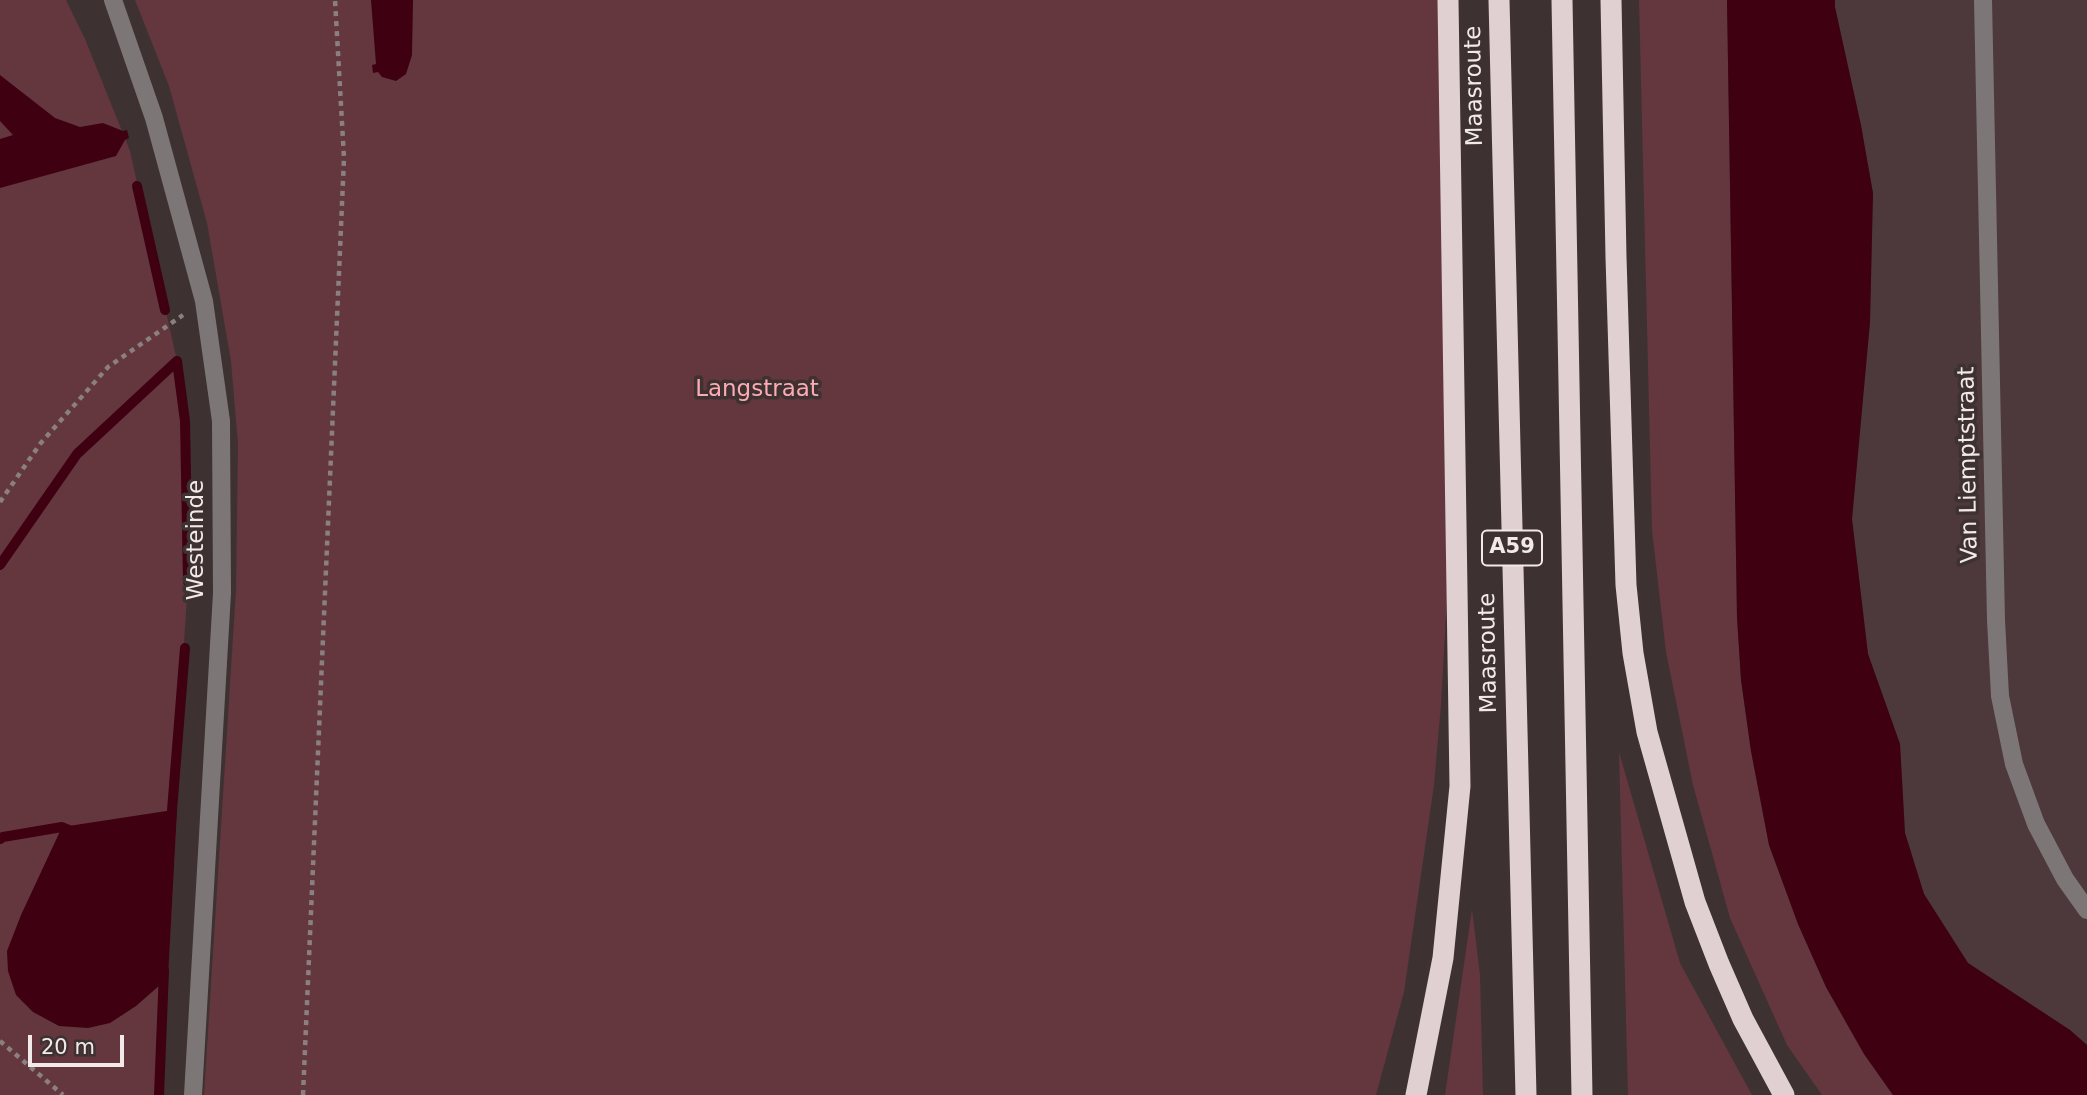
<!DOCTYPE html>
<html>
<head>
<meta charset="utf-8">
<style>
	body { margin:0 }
	#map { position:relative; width:2087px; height:1095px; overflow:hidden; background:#3e3132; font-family:"DejaVu Sans",sans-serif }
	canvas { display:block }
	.scale { position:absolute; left:28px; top:1035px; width:96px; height:32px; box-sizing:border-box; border:4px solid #f2eaea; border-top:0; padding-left:9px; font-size:21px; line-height:24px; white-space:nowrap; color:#f2eaea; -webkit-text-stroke:5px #3e3132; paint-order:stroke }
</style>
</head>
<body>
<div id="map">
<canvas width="2087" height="1095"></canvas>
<div class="scale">20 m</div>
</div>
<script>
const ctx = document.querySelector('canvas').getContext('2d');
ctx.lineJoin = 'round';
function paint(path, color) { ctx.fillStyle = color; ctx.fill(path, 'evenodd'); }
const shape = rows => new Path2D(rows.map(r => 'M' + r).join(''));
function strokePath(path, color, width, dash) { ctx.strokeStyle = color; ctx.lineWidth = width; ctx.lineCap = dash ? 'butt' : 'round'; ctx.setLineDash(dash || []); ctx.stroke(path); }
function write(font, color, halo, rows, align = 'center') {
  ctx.font = font + ' "DejaVu Sans",sans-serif'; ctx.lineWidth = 7; ctx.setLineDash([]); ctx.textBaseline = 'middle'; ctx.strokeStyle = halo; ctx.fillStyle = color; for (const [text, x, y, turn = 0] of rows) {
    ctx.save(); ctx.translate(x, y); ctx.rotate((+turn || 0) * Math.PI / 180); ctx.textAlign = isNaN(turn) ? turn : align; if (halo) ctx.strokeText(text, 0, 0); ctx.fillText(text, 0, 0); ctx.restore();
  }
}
paint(shape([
	[1835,0,2087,0,2087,1045,2070,1030,1968,963,1924,894,1905,833,1900,744,1868,654,1852,519,1870,322,1873,193,1835,7]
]), '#4d393b');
paint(shape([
	[0,0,66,0,85,39,130,151,177,361,185,421,188,582,173,810,177,811,168,978,163,981,159,1095,0,1095],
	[135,0,1443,0,1451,526,1441,705,1434,785,1404,992,1376,1095,204,1095,236,590,238,444,231,361,207,223,169,86],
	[1639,0,1727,0,1737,617,1741,680,1751,751,1769,845,1798,924,1826,987,1864,1054,1893,1095,1822,1095,1787,1045,1730,918,1693,785,1666,652,1652,530],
	[1619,752,1680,963,1752,1095,1628,1095],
	[1472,909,1480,975,1483,1095,1445,1095]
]), '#63373d');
paint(shape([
	[371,0,413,0,412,55,406,74,396,81,382,77,378,72,373,73,372,65,376,64],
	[1727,0,1835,0,1835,7,1861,125,1873,193,1870,322,1852,519,1868,654,1900,744,1905,833,1924,894,1968,963,2070,1030,2087,1045,2087,1095,1893,1095,1864,1054,1826,987,1798,924,1769,845,1751,751,1741,680,1737,617],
	[0,75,55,118,80,127,103,123,123,131,127,130,129,138,125,140,116,156,0,188,0,139,13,135,0,121],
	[173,810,177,811,168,978,136,1006,110,1023,88,1028,59,1026,33,1012,16,995,8,971,7,951,21,915,62,827]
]), '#3f0012');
strokePath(shape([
	[137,186,165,310],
	[177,361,185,421,188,582],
	[0,565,77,454,177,361],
	[171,823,185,648],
	[0,839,3,837,62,827,74,832],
	[159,1095,164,970]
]), '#3f0012', 10);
strokePath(shape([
	[0,502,40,444,108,367,183,315],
	[0,1041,63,1095],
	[303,1095,344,158,335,0]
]), '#8b8081', 4.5, [5, 5]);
strokePath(shape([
	[113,0,154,118,204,301,221,421,222,593,193,1095],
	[1983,0,1996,620,2000,696,2014,764,2036,824,2065,879,2087,910]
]), '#7d7677', 18);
strokePath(shape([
	[1499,0,1526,1095],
	[1562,0,1582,1095],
	[1611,0,1616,257,1626,585,1633,653,1647,732,1695,902,1719,964,1743,1019,1784,1095],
	[1416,1095,1443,958,1460,786,1448,0]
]), '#e1d0d2', 21);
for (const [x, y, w] of [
	[1512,548,60]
]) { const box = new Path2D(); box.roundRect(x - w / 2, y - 17.5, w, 35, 5); ctx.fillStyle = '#3e3132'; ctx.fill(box); strokePath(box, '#f2eaea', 2); }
write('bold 21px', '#f2eaea', null, [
	["A59",1512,548]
]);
write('23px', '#f2eaea', '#3e3132', [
	["Maasroute",1475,86,-91],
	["Van Liemptstraat",1969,465,-91],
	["Westeinde",197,540,-90],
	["Maasroute",1489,653,-91]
]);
write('23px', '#fdaab4', '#3e3132', [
	["Langstraat",757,390]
]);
</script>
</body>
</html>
